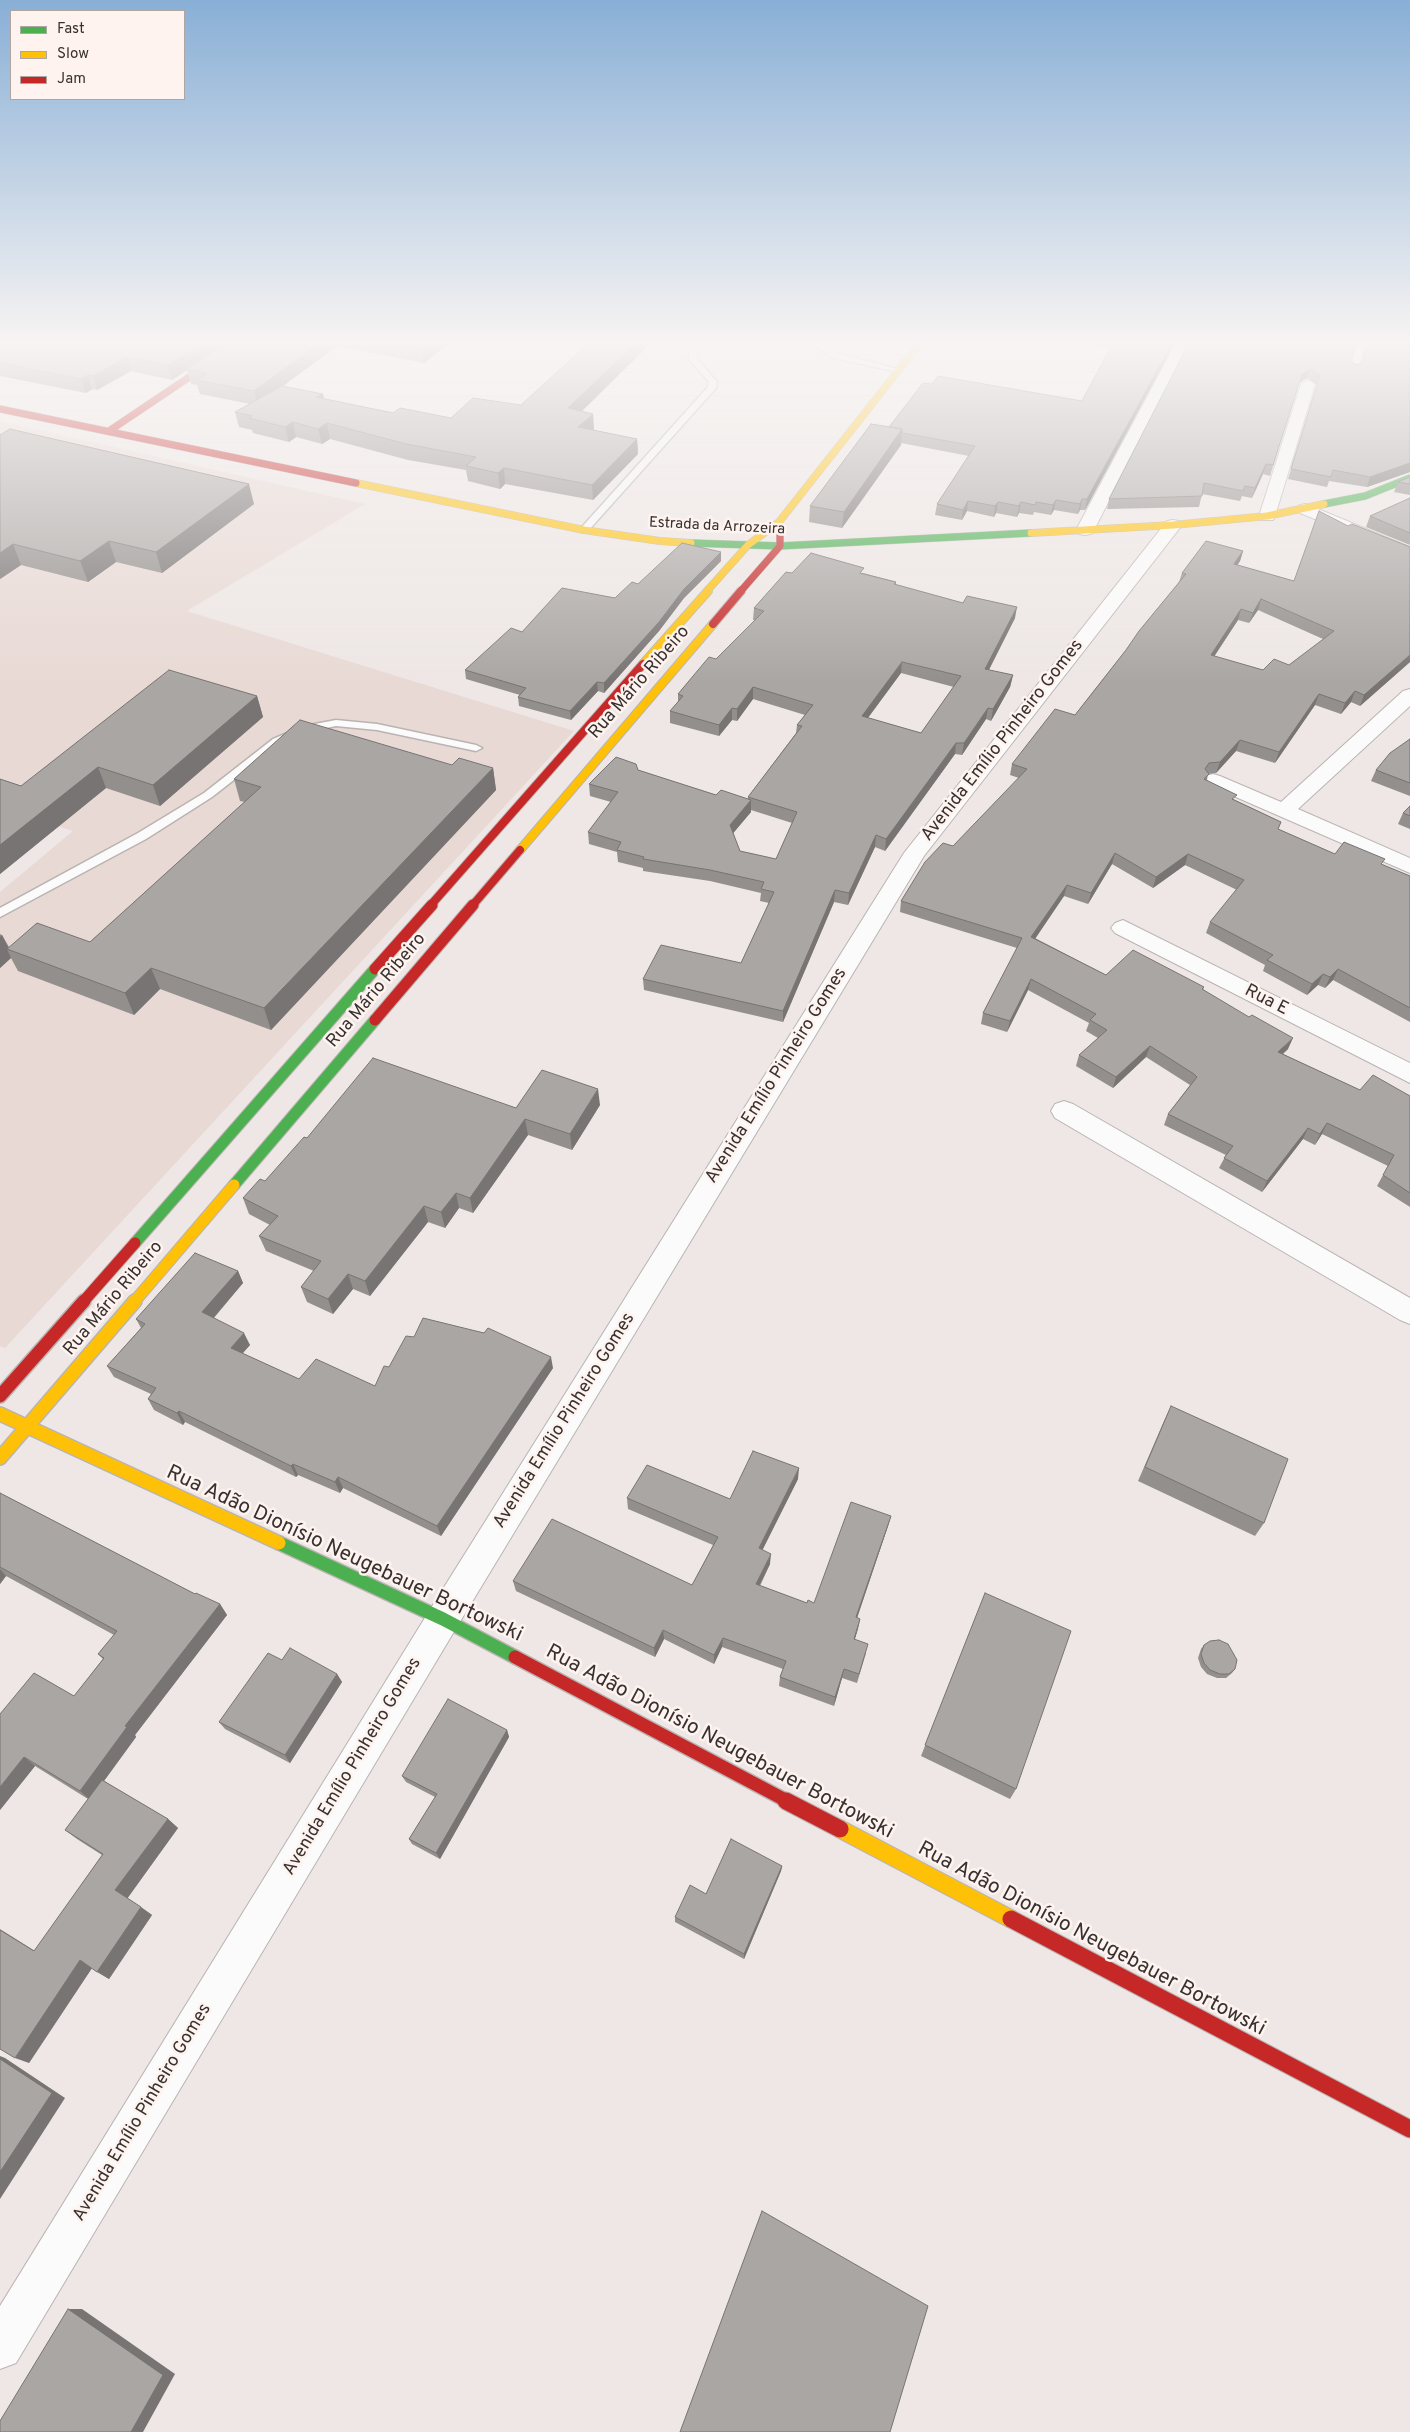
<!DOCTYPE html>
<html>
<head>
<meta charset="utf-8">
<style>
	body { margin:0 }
	#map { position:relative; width:1410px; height:2432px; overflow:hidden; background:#eee7e5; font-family:Overpass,sans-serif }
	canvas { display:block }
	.legend { position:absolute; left:10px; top:10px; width:175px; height:90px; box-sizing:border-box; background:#fef3ef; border:1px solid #aea6a3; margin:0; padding:6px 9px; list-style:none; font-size:15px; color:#373230 }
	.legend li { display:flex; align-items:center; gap:10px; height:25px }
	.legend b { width:25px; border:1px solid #aea6a3 }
</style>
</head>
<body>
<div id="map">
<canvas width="1410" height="2432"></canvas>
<ul class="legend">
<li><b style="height:6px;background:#4caf50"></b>Fast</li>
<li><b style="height:6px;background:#ffc107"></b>Slow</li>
<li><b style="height:6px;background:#c62828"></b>Jam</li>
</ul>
</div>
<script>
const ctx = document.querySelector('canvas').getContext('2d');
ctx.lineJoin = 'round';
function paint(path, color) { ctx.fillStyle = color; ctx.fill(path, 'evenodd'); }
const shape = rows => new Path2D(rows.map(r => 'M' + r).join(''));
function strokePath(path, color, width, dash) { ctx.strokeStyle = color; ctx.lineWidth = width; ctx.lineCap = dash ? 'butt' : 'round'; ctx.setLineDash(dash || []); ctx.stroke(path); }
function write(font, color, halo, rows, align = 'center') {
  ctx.font = font + ' Overpass,sans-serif'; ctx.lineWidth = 5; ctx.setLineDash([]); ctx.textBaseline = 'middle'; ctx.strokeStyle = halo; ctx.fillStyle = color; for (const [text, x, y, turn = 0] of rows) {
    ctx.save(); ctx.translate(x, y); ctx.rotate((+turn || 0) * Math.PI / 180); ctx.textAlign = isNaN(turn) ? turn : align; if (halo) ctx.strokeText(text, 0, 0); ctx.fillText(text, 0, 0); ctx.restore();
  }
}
paint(shape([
	[0,421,365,504,187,611,574,731,5,1348,0,1346,0,892,73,831,0,807]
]), '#e8d9d4');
const lane = shape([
	[699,343,707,343,697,354,697,359,717,382,716,388,587,532,581,532,581,528,708,387,709,382,689,359,689,354,699,343],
	[811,343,820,343,839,354,902,370,898,372,833,358,811,343],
	[1357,343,1365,343,1358,371,1354,373,1350,371,1357,343],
	[336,720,377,724,476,745,482,748,476,751,377,730,336,726,311,731,281,743,212,797,146,839,0,917,0,908,138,833,204,793,273,739,304,726,336,720]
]);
const street = shape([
	[1176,343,1190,343,1094,530,1091,534,1085,535,1079,534,1076,530,1176,343],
	[1308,380,1315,384,1275,516,1273,520,1261,520,1259,516,1301,384,1308,380],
	[1306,504,1410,547,1410,558,1300,513,1298,509,1300,505,1306,504],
	[1173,520,1179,521,1182,525,1179,529,924,856,455,1630,16,2363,0,2369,0,2306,431,1608,904,853,1167,521,1173,520],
	[1410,689,1410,706,1298,809,1410,858,1410,873,1206,784,1203,780,1206,776,1213,774,1220,776,1281,802,1403,691,1410,689],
	[1123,920,1410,1063,1410,1083,1115,933,1111,928,1115,923,1123,920],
	[1064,1101,1073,1104,1410,1298,1410,1324,1400,1320,1055,1118,1051,1111,1055,1104,1064,1101]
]);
const fastFar2 = shape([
	[1324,504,1365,496,1410,478],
	[691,543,780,546,1031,533]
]);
const fastFar1 = shape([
	[234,1185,375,1020],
	[135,1243,375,969]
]);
const fast = shape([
	[279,1543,443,1619,515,1657]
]);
const slowFar4 = shape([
	[356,483,584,530,660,541,691,543],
	[1031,533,1173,525,1267,516,1324,504],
	[706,592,748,545,779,522,920,343]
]);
const slowFar3 = shape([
	[643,664,708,591],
	[520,850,713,624]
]);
const slowFar2 = shape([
	[134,1302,234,1185]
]);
const slowFar1 = shape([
	[0,1414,279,1543],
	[0,1458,135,1301]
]);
const slow = shape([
	[840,1829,1011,1919]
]);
const jamFar4 = shape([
	[0,409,356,483],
	[109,431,240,343],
	[740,592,780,546,780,533]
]);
const jamFar3 = shape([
	[713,624,741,591],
	[430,906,643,664],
	[472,906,520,850]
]);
const jamFar2 = shape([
	[375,969,432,905],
	[375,1020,473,905],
	[83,1302,135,1243]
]);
const jamFar1 = shape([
	[0,1396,84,1301],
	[515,1657,789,1802]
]);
const jam = shape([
	[786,1801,840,1829],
	[1011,1919,1410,2129]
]);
strokePath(lane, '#b9b4b2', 3);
strokePath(street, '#b9b4b2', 2);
strokePath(fastFar2, '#b9b4b2', 8);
strokePath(fastFar1, '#b9b4b2', 13);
strokePath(fast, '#b9b4b2', 16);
strokePath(slowFar4, '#b9b4b2', 8);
strokePath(slowFar3, '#b9b4b2', 10);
strokePath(slowFar2, '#b9b4b2', 13);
strokePath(slowFar1, '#b9b4b2', 16);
strokePath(slow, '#b9b4b2', 19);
strokePath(jamFar4, '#b9b4b2', 8);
strokePath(jamFar3, '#b9b4b2', 10);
strokePath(jamFar2, '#b9b4b2', 13);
strokePath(jamFar1, '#b9b4b2', 16);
strokePath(jam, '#b9b4b2', 19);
paint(lane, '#fcfbfb');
paint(street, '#fcfbfb');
strokePath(fastFar2, '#4caf50', 7);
strokePath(fastFar1, '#4caf50', 11);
strokePath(fast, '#4caf50', 13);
strokePath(slowFar4, '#ffc107', 7);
strokePath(slowFar3, '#ffc107', 8);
strokePath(slowFar2, '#ffc107', 11);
strokePath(slowFar1, '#ffc107', 13);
strokePath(slow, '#ffc107', 17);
strokePath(jamFar4, '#c62828', 7);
strokePath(jamFar3, '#c62828', 8);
strokePath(jamFar2, '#c62828', 11);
strokePath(jamFar1, '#c62828', 13);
strokePath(jam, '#c62828', 17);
paint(shape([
	[0,343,450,343,424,363,337,346,283,386,323,394,324,399,393,413,451,418,521,405,589,343,651,343,581,411,594,429,593,430,637,439,638,454,593,500,505,484,500,489,468,481,466,470,408,460,330,439,322,444,296,437,289,442,253,433,252,430,239,427,235,412,250,404,200,394,197,385,191,384,187,370,172,380,131,371,97,390,92,389,86,393,0,376],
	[1078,343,1175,343,1085,510,1080,510,1078,514,1054,510,1051,515,1034,512,1033,515,1019,513,1017,517,996,513,994,517,967,511,962,520,935,515,937,504,969,456,901,443,901,445,842,528,809,522,810,506,932,384,1082,401,1110,348],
	[1189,343,1351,361,1356,365,1362,362,1366,343,1410,343,1410,472,1367,487,1329,481,1327,487,1288,479,1317,385,1307,378,1299,383,1270,476,1263,474,1252,498,1242,496,1240,501,1202,494,1199,507,1107,509,1109,499],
	[0,435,254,504,162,573,116,562,88,582,21,565,0,579],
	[1410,477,1410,495,1394,492,1398,482],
	[1410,498,1410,545,1366,527,1370,516],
	[1348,526,1410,547,1410,662,1360,706,1351,702,1341,714,1315,705,1275,763,1236,751,1216,773,1208,774,1207,780,1235,800,1281,822,1278,829,1335,854,1382,865,1410,876,1410,1022,1333,980,1325,988,1318,985,1307,995,1263,971,1265,965,1206,933,1210,922,1237,890,1185,865,1153,888,1112,864,1088,904,1064,896,1035,938,1106,975,1204,987,1203,990,1288,1049,1283,1054,1360,1090,1410,1096,1410,1207,1377,1186,1388,1166,1322,1134,1315,1145,1303,1139,1262,1192,1219,1168,1226,1155,1164,1125,1168,1114,1190,1085,1146,1057,1113,1088,1076,1066,1079,1055,1098,1038,1086,1031,1089,1023,1028,990,1007,1032,981,1024,983,1013,1017,948,900,912,901,901,1019,778,1010,775,1012,764,1075,715,1179,582,1182,573,1243,551,1240,561,1237,565,1294,581],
	[1258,610,1323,639,1289,665,1263,670,1214,656,1238,620,1249,623],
	[721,561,684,598,659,631,604,693,598,691,571,720,519,706,518,697,520,695,466,679,465,670,522,632,615,598,638,584],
	[792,573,863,573,896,582,896,585,1015,618,989,670,1013,675,1010,687,991,721,986,719,962,755,955,754,885,851,875,847,848,905,834,902,783,1022,644,990,643,979,741,963,769,903,760,901,761,893,710,881,643,871,643,868,618,862,617,852,589,844,588,832,611,802,590,796,589,784,638,770,716,795,748,799,748,797,796,733,797,725,805,715,753,699,737,721,732,720,719,736,670,723,670,711,678,702,678,694,716,659,755,620,753,620,754,608],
	[901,673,954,687,921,733,868,718],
	[751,810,792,823,776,859,740,851,733,833,751,812],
	[257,696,263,717,160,806,106,788,0,874,0,779,21,786],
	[1410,739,1410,796,1371,781,1376,770],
	[452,765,493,768,496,790,271,1030,160,989,134,1015,18,971,11,958,0,968,0,934,2,935,9,947,90,942,245,802,240,801,234,779],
	[1410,806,1410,829,1398,824,1403,813],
	[600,1105,572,1150,528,1135,473,1213,459,1208,445,1228,428,1222,370,1296,353,1289,333,1314,307,1302,301,1287,314,1271,266,1251,259,1236,270,1225,249,1214,243,1198,265,1181,307,1138,516,1108],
	[238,1271,243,1283,214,1318,250,1345,242,1353,299,1379,375,1386,389,1367,553,1368,441,1536,343,1488,340,1493,298,1475,296,1477,185,1422,183,1425,154,1410,148,1399,151,1394,114,1377,107,1366,141,1328,136,1319],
	[1171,1406,1264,1523,1255,1536,1138,1481,1164,1421],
	[798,1479,762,1550,770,1564,760,1586,807,1603,814,1603,891,1516,888,1526,857,1618,860,1619,855,1639,866,1653,857,1683,842,1678,834,1706,779,1686,780,1677,783,1669,722,1647,714,1664,664,1639,655,1657,516,1591,513,1581,692,1585,713,1545,628,1509,627,1498,730,1499],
	[0,1493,195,1594,220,1604,227,1615,135,1735,136,1737,104,1781,168,1819,178,1828,127,1898,152,1915,109,1979,92,1968,29,2063,0,1929,35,1951,102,1855,77,1839,65,1830,88,1799,35,1766,0,1810,34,1673,74,1696,103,1659,98,1654,114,1635,6,1576,0,1584],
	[985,1593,1016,1789,1010,1799,921,1756],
	[1204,1645,1235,1669,1232,1673,1226,1678,1217,1678,1207,1674,1201,1667,1198,1658,1201,1649],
	[337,1674,342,1682,290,1763,225,1729,219,1722],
	[507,1730,509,1737,440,1859,412,1844,409,1839,435,1797,406,1782,402,1776],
	[782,1866,781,1871,744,1959,675,1922,675,1917,706,1894]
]), '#928f8d');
paint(shape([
	[203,343,228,343,172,380,168,365],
	[320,343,337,343,337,346,257,405,254,391],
	[430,343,450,343,424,363,422,349],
	[636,343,651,343,569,424,568,408],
	[1172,343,1175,343,1085,510,1087,499],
	[126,357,131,371,97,390,93,376],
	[1310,369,1307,378,1299,383,1270,476,1302,374],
	[88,375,92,389,86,393,81,379],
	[323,394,326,409,316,397],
	[593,414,594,429,579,442,578,427],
	[293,422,296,437,289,442,285,427],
	[327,423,330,439,322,444,318,429],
	[902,429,901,445,842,528,844,512],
	[637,439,638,454,593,500,592,485],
	[1410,463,1410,472,1367,487,1370,477],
	[1266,464,1263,474,1252,498,1255,488],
	[504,468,505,484,500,489,498,473],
	[249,484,254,504,162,573,156,552],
	[1082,499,1080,510,1078,514,1080,504],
	[1056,500,1054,510,1051,515,1053,505],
	[968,501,967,511,962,520,963,510],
	[998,502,996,513,994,517,995,506],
	[1021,502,1019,513,1017,517,1019,506],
	[109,541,116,562,88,582,80,561],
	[13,544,21,565,0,579,0,553],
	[1243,551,1240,561,1231,575,1234,564],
	[721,552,721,561,684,598,659,631,604,693,604,683,684,589],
	[1261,599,1258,610,1249,623,1253,613],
	[1017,607,1015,618,983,681,985,669],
	[1241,609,1238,620,1208,666,1211,655],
	[1410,655,1410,662,1360,706,1364,695],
	[902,662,901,673,861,727,862,716],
	[1013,675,1010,687,991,721,993,709],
	[597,682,598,691,571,720,570,711],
	[753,687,753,699,737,721,737,709],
	[1355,691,1351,702,1341,714,1345,703],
	[1319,694,1315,705,1275,763,1279,752],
	[257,696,263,717,160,806,153,785],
	[732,708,732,720,719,736,719,725],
	[988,708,986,719,962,755,964,743],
	[1240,740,1236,751,1216,773,1220,762],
	[956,743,955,754,885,851,886,839],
	[98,767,106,788,0,874,0,845],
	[493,768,496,790,271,1030,264,1008],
	[751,800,751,812,730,837,730,825],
	[876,835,875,847,848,905,849,893],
	[1115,853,1112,864,1088,904,1091,893],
	[1188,854,1185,865,1153,888,1156,877],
	[1067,885,1064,896,1029,948,1031,937],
	[835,890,834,902,783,1022,783,1011],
	[2,935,10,951,7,949,11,958,0,968,0,937],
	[151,968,160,989,134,1015,125,993],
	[1338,969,1333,980,1325,988,1330,977],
	[1323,974,1318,985,1307,995,1312,984],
	[1031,979,1028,990,1007,1032,1010,1021],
	[1293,1038,1288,1049,1273,1062,1278,1052],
	[1150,1046,1146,1057,1113,1088,1116,1077],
	[598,1089,600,1105,572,1150,570,1134],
	[525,1119,528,1135,473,1213,470,1198],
	[1327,1123,1322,1134,1315,1145,1320,1134],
	[1308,1128,1303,1139,1262,1192,1267,1181],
	[456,1193,459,1208,445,1228,441,1212],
	[424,1206,428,1222,370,1296,365,1281],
	[238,1271,243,1283,208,1324,202,1312],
	[348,1274,353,1289,333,1314,328,1299],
	[244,1333,250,1345,237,1360,231,1348],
	[551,1357,553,1368,441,1536,437,1526],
	[179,1411,185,1422,183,1425,177,1413],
	[293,1464,298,1475,296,1477,291,1466],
	[799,1468,798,1479,758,1559,759,1548],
	[338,1477,343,1488,340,1493,335,1482],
	[891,1516,888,1526,854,1627,856,1617],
	[771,1554,770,1564,755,1594,756,1584],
	[0,1569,6,1576,0,1584],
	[220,1604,227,1615,135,1735,136,1737,90,1800,80,1791,125,1726],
	[860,1619,858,1629,852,1648,854,1639],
	[663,1630,664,1639,655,1657,654,1648],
	[723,1638,722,1647,714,1664,714,1655],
	[844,1669,842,1678,834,1706,835,1697],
	[337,1674,342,1682,290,1763,285,1755],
	[507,1730,509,1737,440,1859,436,1853],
	[24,1757,35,1766,0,1810,0,1787],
	[168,1819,178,1828,127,1899,115,1890],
	[782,1866,781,1871,744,1959,744,1954],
	[141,1907,152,1915,109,1979,97,1972],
	[80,1960,92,1968,29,2063,15,2058],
	[0,2056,5,2058,65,2098,0,2199],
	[68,2309,82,2309,175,2374,143,2432,131,2432]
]), '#777473');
const building = shape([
	[0,343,203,343,168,365,126,357,93,376,88,375,81,379,0,363,0,343],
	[226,343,320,343,254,391,196,380,207,374,187,369,226,343],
	[393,343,430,343,422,349,393,343],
	[589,343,636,343,568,408,593,414,578,427,637,439,592,485,504,468,498,473,466,466,476,457,406,444,327,423,318,429,293,422,285,427,249,418,252,416,235,412,282,386,323,394,316,397,393,413,400,408,451,418,473,398,521,405,589,343],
	[1113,343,1172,343,1087,499,1082,499,1080,504,1056,500,1053,505,1036,502,1035,505,1021,502,1019,506,998,502,995,506,968,501,963,510,937,504,975,446,902,433,902,429,889,427,923,383,932,384,938,376,1082,401,1113,343],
	[1189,343,1356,343,1351,361,1356,365,1363,362,1367,343,1410,343,1410,463,1370,477,1333,470,1331,477,1291,469,1320,375,1310,369,1302,374,1273,465,1266,464,1255,488,1245,486,1243,491,1204,483,1202,496,1109,499,1189,343],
	[871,424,902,429,844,512,810,506,871,424],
	[10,429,249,484,156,552,109,541,80,561,13,544,0,553,0,435,10,429],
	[1410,477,1410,484,1398,482,1410,477],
	[1410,498,1410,533,1370,516,1410,498],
	[1319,511,1348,526,1352,524,1410,547,1410,655,1364,695,1355,691,1345,703,1319,694,1279,752,1240,740,1220,762,1209,763,1205,769,1209,774,1204,779,1237,795,1232,799,1281,822,1278,829,1335,854,1344,842,1385,859,1381,864,1410,876,1410,1008,1338,969,1330,977,1323,974,1312,984,1267,960,1273,955,1210,922,1244,880,1188,854,1156,877,1115,853,1091,893,1067,885,1031,937,1106,975,1133,950,1204,987,1202,989,1249,1017,1252,1015,1293,1038,1278,1052,1360,1090,1373,1075,1410,1096,1410,1193,1383,1175,1394,1155,1327,1123,1320,1134,1308,1128,1267,1181,1224,1158,1233,1146,1168,1114,1197,1077,1194,1074,1150,1046,1116,1077,1079,1055,1107,1030,1090,1020,1096,1014,1031,979,1010,1021,983,1013,1022,938,901,901,925,862,943,843,953,846,1027,769,1012,764,1055,709,1075,715,1126,650,1139,631,1186,574,1182,573,1206,541,1243,551,1234,564,1294,581,1319,511],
	[1261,599,1334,631,1289,665,1274,659,1263,670,1211,655,1241,609,1253,613,1261,599],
	[682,543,721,552,684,589,659,622,604,683,597,682,570,711,518,697,526,688,465,670,511,628,522,632,562,588,615,598,632,582,638,584,682,543],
	[811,553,864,568,860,573,896,582,894,584,963,603,967,596,1017,607,985,669,1013,675,993,709,988,708,964,743,956,743,886,839,876,835,849,893,835,890,783,1011,643,979,661,945,741,963,774,892,761,889,764,882,710,870,643,859,644,857,617,850,621,842,588,832,618,792,589,784,616,757,636,764,638,770,716,795,721,790,751,800,730,825,740,851,776,859,797,812,748,797,802,726,797,725,813,705,753,687,737,709,732,708,719,725,670,711,683,696,678,694,709,657,716,659,764,611,754,608,786,572,792,573,811,553],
	[902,662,961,676,921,733,862,716,902,662],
	[169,670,257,696,153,785,98,767,0,845,0,779,21,786,169,670],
	[300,720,452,765,459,758,493,768,264,1008,151,968,125,993,7,949,37,923,90,942,261,787,234,779,300,720],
	[1410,739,1410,783,1376,770,1390,753,1410,739],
	[1410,806,1410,816,1403,813,1410,806],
	[373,1058,516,1108,542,1070,598,1089,570,1134,525,1119,470,1198,456,1193,441,1212,424,1206,365,1281,348,1274,328,1299,301,1287,321,1261,259,1236,278,1216,243,1198,260,1179,265,1181,304,1137,307,1138,373,1058],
	[195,1253,238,1271,202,1312,244,1333,231,1348,299,1379,316,1359,375,1386,384,1366,389,1367,406,1336,414,1337,423,1318,484,1333,488,1328,551,1357,437,1526,338,1477,335,1482,293,1464,291,1466,179,1411,177,1413,148,1399,156,1388,107,1366,145,1324,136,1319,195,1253],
	[1171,1406,1288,1459,1264,1523,1145,1467,1171,1406],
	[753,1451,799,1468,759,1548,771,1554,756,1584,807,1603,808,1600,814,1603,851,1502,891,1516,856,1617,860,1619,854,1639,868,1644,859,1674,844,1669,835,1697,780,1677,786,1661,723,1638,714,1655,663,1630,654,1648,513,1581,552,1519,692,1585,718,1537,627,1498,647,1465,730,1499,753,1451],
	[0,1493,195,1594,196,1593,220,1604,125,1726,127,1727,80,1791,24,1757,0,1787,0,1714,34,1673,74,1696,104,1658,98,1654,117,1631,0,1567,0,1493],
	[985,1593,1071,1631,1016,1789,925,1745,985,1593],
	[1219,1640,1228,1644,1237,1660,1235,1669,1229,1674,1220,1674,1210,1670,1204,1663,1201,1654,1204,1645,1210,1641,1219,1640],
	[290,1648,337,1674,285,1755,219,1722,268,1653,282,1660,290,1648],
	[448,1699,507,1730,436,1853,409,1839,437,1794,402,1776,448,1699],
	[102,1780,168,1819,115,1890,141,1907,97,1972,80,1960,15,2058,0,2049,0,1930,34,1951,103,1854,65,1830,102,1780],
	[731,1839,782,1866,744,1954,675,1917,690,1885,706,1894,731,1839],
	[0,2059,52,2093,0,2172,0,2059],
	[762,2211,928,2306,890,2432,680,2432,762,2211],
	[68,2309,163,2375,131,2432,0,2432,0,2421,68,2309]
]);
paint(building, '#aaa6a4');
strokePath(building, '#777473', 1);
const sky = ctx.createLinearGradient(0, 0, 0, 683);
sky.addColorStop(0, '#89afd6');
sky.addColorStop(0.5, '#f7f4f3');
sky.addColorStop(1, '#f7f4f300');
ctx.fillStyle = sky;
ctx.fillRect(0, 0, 1410, 683);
write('15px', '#373230', '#fef3ef', [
	["Estrada da Arrozeira",717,527,3]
]);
write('18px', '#373230', '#fef3ef', [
	["Rua Mário Ribeiro",640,683,-49],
	["Avenida Emílio Pinheiro Gomes",1003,741,-52],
	["Rua Mário Ribeiro",377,991,-50],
	["Rua E",1266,1001,27],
	["Avenida Emílio Pinheiro Gomes",777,1076,-58],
	["Rua Mário Ribeiro",114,1299,-50],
	["Avenida Emílio Pinheiro Gomes",565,1421,-58],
	["Avenida Emílio Pinheiro Gomes",353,1767,-59],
	["Avenida Emílio Pinheiro Gomes",143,2113,-59]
]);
write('21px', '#373230', '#fef3ef', [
	["Rua Adão Dionísio Neugebauer Bortowski",344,1555,25],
	["Rua Adão Dionísio Neugebauer Bortowski",719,1743,28],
	["Rua Adão Dionísio Neugebauer Bortowski",1091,1940,28]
]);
</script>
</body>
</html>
